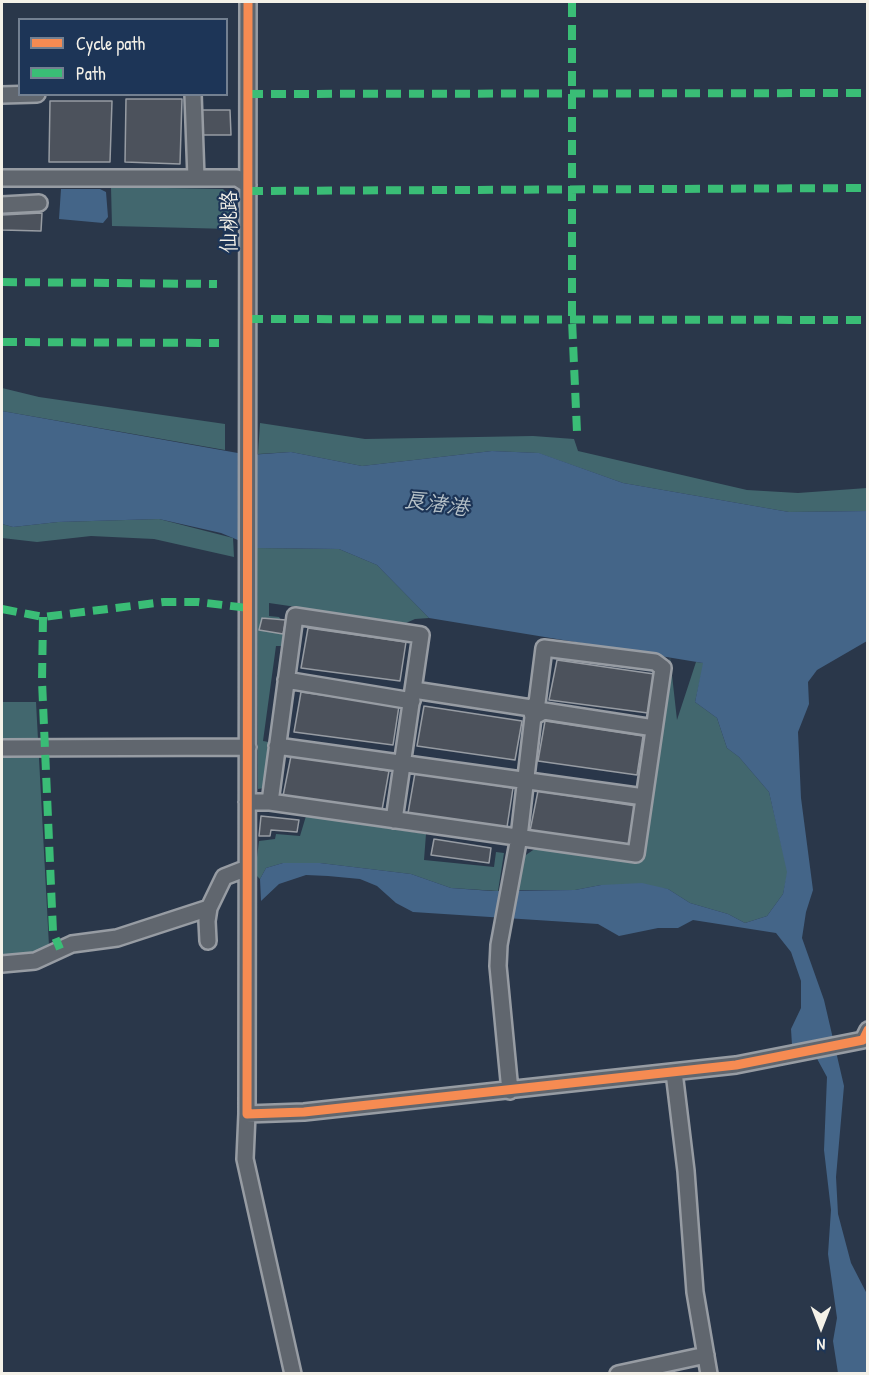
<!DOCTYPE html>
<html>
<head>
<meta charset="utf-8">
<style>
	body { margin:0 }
	#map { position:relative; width:869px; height:1375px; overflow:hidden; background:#2a374a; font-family:"Patrick Hand",sans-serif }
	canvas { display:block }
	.frame { position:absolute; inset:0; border:3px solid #f4f1e8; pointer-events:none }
	.legend { position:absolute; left:18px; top:18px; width:210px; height:78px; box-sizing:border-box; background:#1d3557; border:2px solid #738091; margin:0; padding:8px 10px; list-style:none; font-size:18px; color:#f4f1e8 }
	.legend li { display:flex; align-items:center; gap:12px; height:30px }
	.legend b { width:30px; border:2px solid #738091 }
	.north { position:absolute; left:791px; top:1297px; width:60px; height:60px; -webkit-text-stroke:4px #1d3557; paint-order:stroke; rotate:180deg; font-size:16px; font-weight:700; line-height:24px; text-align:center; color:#f4f1e8 }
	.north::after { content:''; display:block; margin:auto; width:21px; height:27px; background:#f4f1e8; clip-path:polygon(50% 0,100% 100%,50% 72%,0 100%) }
</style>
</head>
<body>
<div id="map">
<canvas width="869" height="1375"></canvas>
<div class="frame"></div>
<ul class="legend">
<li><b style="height:8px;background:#f68b52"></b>Cycle path</li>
<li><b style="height:8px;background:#3abd76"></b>Path</li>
</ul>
<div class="north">N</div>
</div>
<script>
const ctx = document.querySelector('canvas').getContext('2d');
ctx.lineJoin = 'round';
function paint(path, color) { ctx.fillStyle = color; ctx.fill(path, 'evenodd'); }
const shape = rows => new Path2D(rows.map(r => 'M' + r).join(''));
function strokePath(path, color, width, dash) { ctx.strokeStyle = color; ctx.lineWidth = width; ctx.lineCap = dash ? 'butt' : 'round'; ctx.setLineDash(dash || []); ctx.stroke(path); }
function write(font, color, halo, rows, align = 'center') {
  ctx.font = font + ' "Patrick Hand","LXGW WenKai TC",sans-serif'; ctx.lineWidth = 4.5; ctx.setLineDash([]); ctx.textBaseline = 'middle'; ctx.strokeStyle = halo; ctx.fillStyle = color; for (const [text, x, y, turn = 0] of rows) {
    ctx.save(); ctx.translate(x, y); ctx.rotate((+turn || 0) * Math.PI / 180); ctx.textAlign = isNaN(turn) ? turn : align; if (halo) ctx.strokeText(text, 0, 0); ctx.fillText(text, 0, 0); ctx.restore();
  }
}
paint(shape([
	[111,187,223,189,229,195,231,229,112,226],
	[2,388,39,397,225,424,225,450,2,411],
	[260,423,365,439,533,436,574,439,578,451,747,490,798,493,867,488,867,511,789,512,623,483,538,453,492,451,362,466,291,452,258,454],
	[159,519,233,538,234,557,154,539,91,536,37,542,2,538,2,524,13,527,58,522],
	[257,548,339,549,377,565,429,618,415,619,406,623,269,603,269,616,279,617,287,629,285,646,276,646,263,741,274,743,264,788,258,789],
	[670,657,677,720,696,662,704,663,695,702,717,718,727,748,739,757,769,792,788,872,783,894,767,916,745,923,728,914,690,903,668,889,601,885,575,890,517,890,523,857,536,848,640,862],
	[2,702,36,702,49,946,33,953,2,956],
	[306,816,426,834,424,860,494,867,496,852,504,853,498,891,451,888,411,874,320,863,283,863,266,868,260,879,255,874,259,841,275,839,276,834,300,836]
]), '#42676e');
paint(shape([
	[61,189,100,189,106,192,108,217,103,223,59,219],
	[2,411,249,455,291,452,362,466,492,451,539,453,623,483,789,512,867,511,867,641,817,670,808,682,809,704,798,732,801,798,813,890,806,912,802,938,824,1000,844,1086,836,1177,838,1214,851,1263,867,1294,867,1373,838,1373,833,1341,837,1318,828,1254,831,1210,824,1150,827,1077,815,1055,792,1045,791,1029,801,1008,801,981,791,952,776,933,693,920,678,928,658,928,619,936,598,924,413,912,396,903,377,886,360,879,328,876,306,875,279,884,261,901,260,879,266,868,283,863,320,863,411,874,451,888,492,891,575,890,601,885,642,883,668,889,690,903,728,914,745,923,767,916,783,894,787,872,769,792,739,757,727,748,717,718,695,702,703,663,429,618,377,565,339,549,257,548,221,533,159,519,58,522,13,527,2,524]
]), '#446588');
const building = shape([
	[126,99,182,99,180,164,125,162,126,99],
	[50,101,112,101,110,162,49,162,50,101],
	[202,110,230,110,231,135,201,135,202,110],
	[42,213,41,231,2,230,2,215,42,213],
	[262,618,286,620,283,634,259,630,262,618],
	[308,628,406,642,400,681,301,668,308,628],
	[557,660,654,674,648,713,549,700,557,660],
	[301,692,399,706,393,745,294,732,301,692],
	[424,706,522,721,515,760,417,746,424,706],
	[545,721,643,736,637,775,538,761,545,721],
	[291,756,389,771,382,810,283,796,291,756],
	[415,773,513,788,507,827,408,813,415,773],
	[538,791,636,806,629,845,530,831,538,791],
	[261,816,299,820,297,832,271,830,270,836,259,836,261,816],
	[434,839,491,848,489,863,431,855,434,839]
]);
paint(building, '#4c525c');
strokePath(building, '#979ca3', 1.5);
const minor = shape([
	[248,2,247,1114,304,1112,736,1065,863,1040,868,1030],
	[193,94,196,178],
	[2,95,37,94],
	[2,178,237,178,248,185],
	[2,205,39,203],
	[286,680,412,701],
	[414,690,531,708,533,717,519,837,499,945,498,966,510,1091],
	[533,717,544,711,654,728],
	[277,746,644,797],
	[2,748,248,747],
	[247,802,270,802,636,854,663,668,655,662,544,648,537,703,531,708],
	[270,802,295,616,421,635,394,820],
	[208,941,207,921,209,908,224,877,247,868],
	[2,964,35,961,72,944,117,938,209,908],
	[674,1072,686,1171,695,1292,709,1374],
	[247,1114,245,1159,293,1374],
	[618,1374,706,1355]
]);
strokePath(minor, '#979ca3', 20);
strokePath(minor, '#60666e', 15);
strokePath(shape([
	[572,2,572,320,577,432],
	[248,94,868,93],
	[248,191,868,188],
	[2,282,217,284],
	[248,319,868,320],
	[2,342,219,343],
	[2,609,43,617,164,602,198,602,248,608],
	[43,617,42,681,53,932,60,949]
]), '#3abd76', 8, [15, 8]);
strokePath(shape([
	[248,2,247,1114,304,1112,736,1065,863,1040,868,1030]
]), '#f68b52', 9);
write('21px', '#f4f1e8', '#1d3557', [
	["仙桃路",230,222,-90]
]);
write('italic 22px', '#b7c2c8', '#1d3557', [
	["良渚港",436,505,8]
]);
</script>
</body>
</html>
